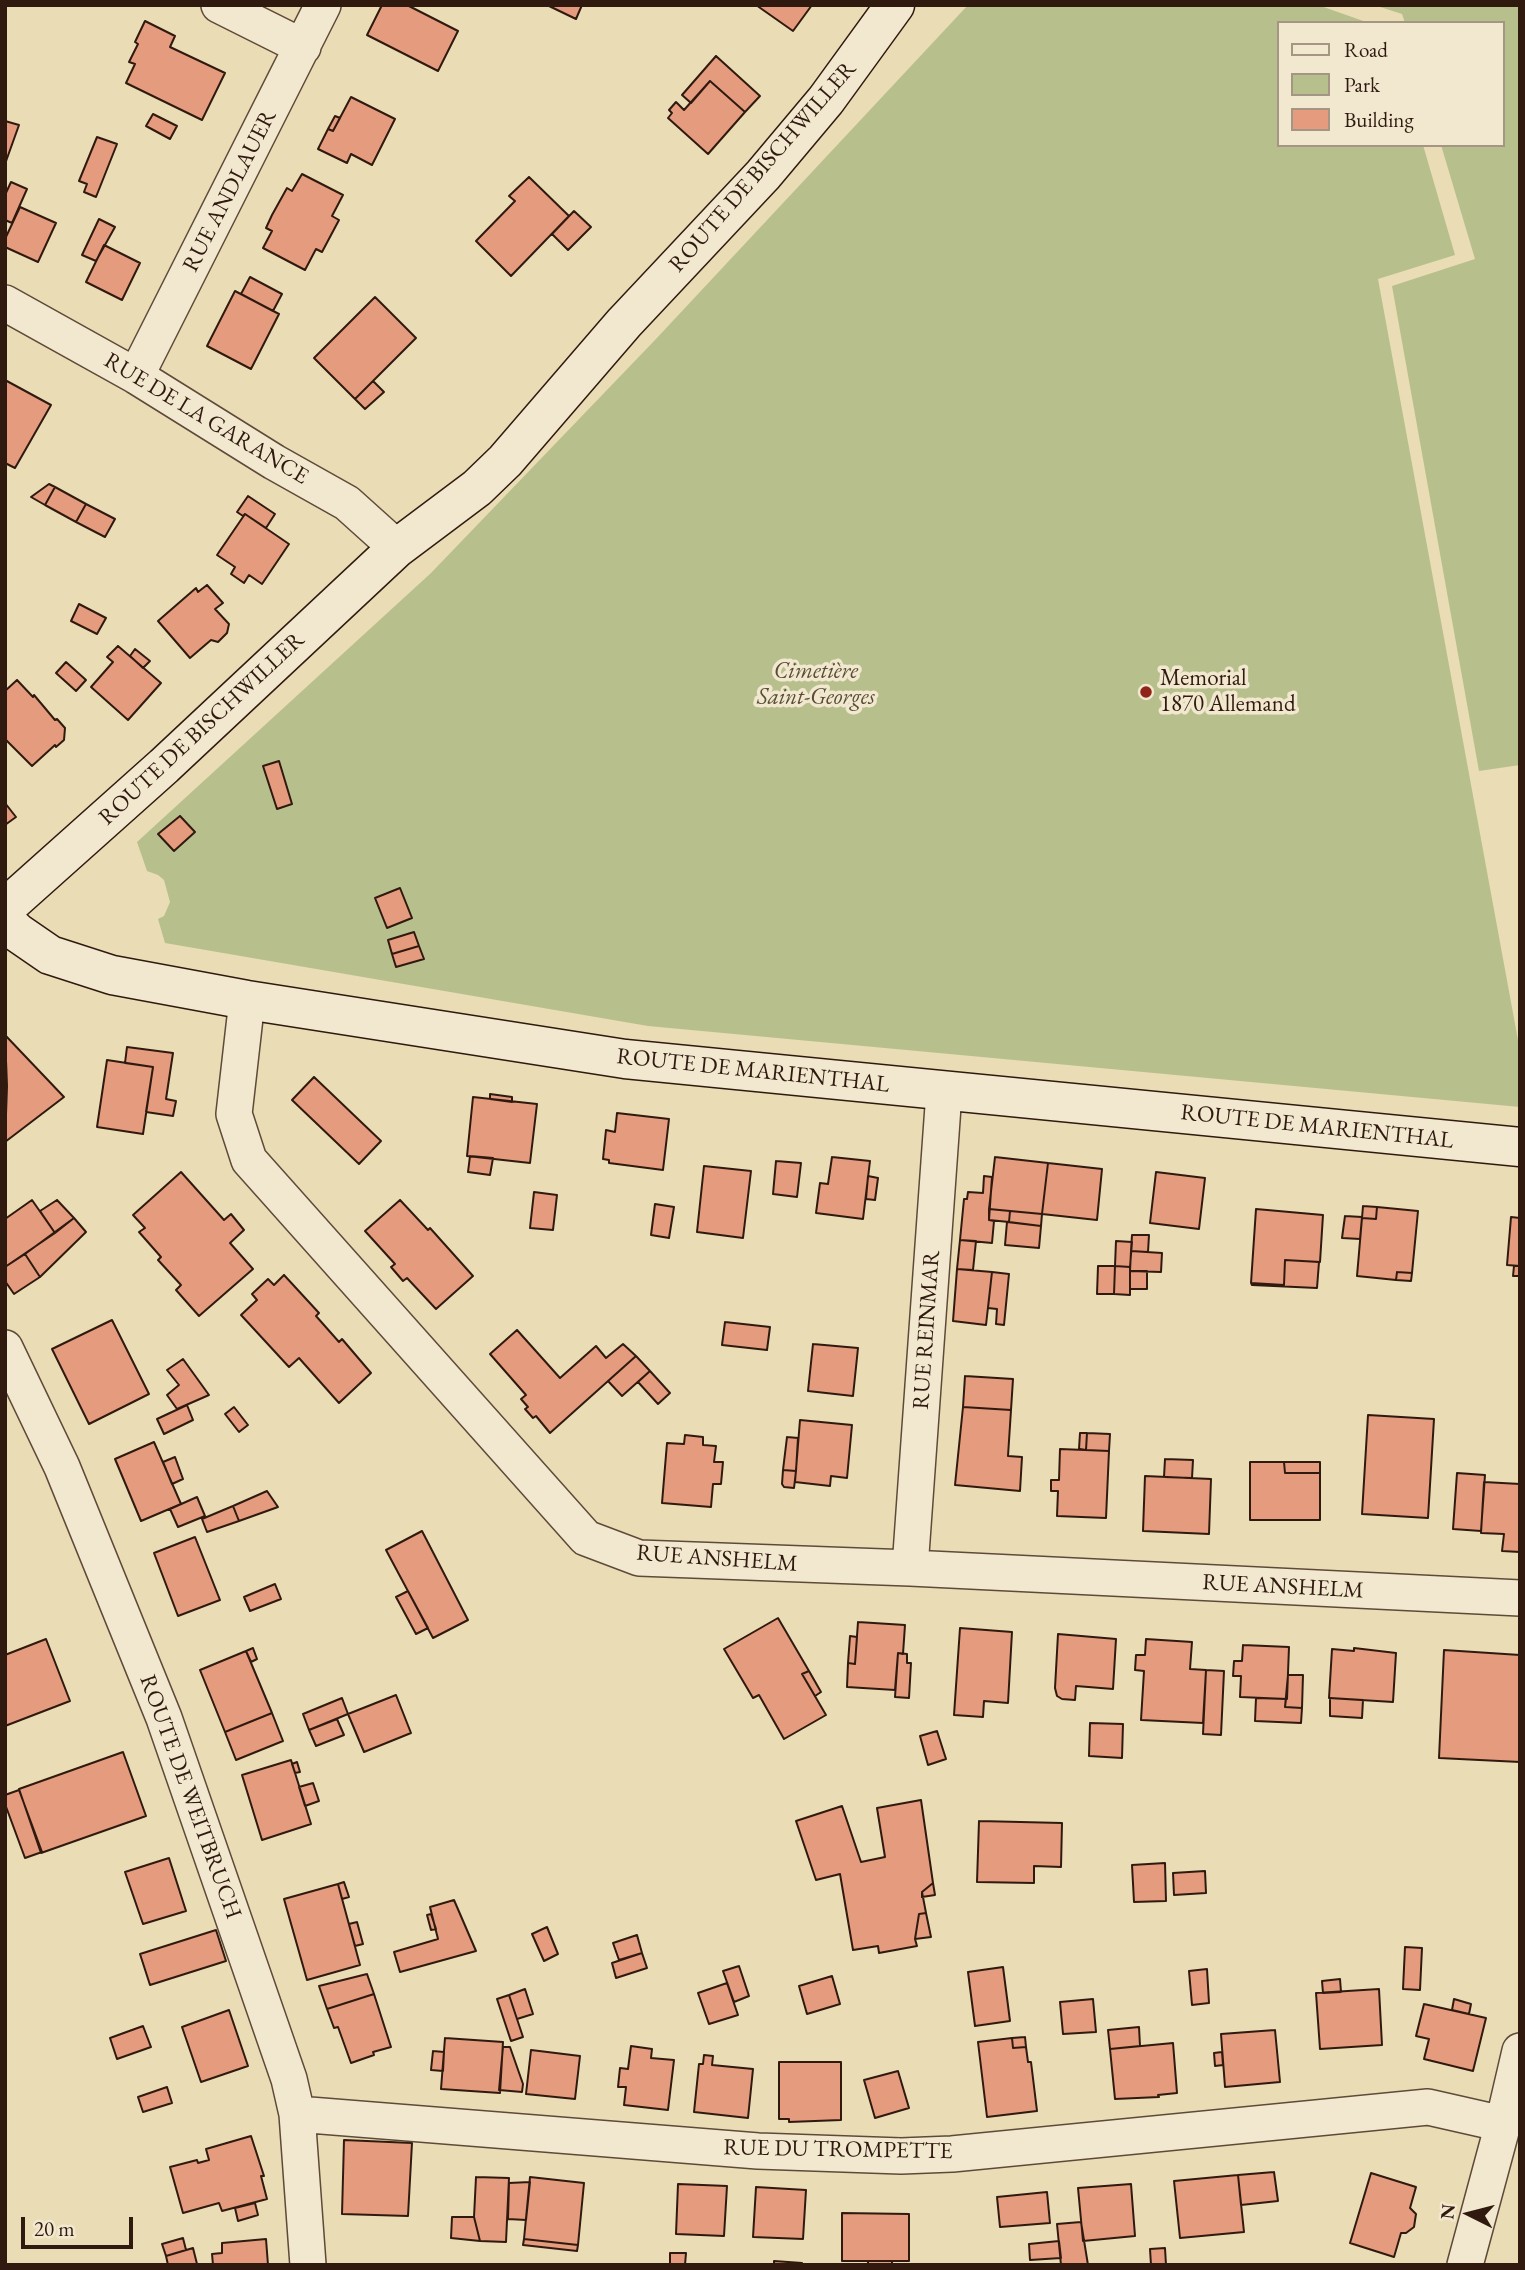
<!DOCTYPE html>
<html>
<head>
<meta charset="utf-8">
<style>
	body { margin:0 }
	#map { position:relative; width:1525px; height:2270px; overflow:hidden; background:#eadcb5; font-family:"EB Garamond",serif }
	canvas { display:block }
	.frame { position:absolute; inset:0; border:7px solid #301a10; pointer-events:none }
	.legend { position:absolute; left:1277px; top:21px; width:228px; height:126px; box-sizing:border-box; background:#f1e8cf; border:2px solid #a49683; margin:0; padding:9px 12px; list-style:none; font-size:21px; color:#301a10 }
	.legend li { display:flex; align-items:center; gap:14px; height:35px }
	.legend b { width:35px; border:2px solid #a49683 }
	.north { position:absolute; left:1434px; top:2179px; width:70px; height:70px; -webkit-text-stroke:5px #f1e8cf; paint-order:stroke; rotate:276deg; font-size:19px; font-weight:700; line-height:28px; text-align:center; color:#301a10 }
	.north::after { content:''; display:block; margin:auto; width:24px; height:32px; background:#301a10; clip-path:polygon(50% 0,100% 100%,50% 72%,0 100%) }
	.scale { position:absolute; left:21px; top:2217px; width:112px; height:32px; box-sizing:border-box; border:4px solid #301a10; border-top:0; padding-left:9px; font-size:21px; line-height:24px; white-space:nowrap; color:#301a10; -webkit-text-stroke:5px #f1e8cf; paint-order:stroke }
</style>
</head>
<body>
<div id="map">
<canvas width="1525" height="2270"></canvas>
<div class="frame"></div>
<ul class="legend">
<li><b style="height:9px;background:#f1e8cf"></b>Road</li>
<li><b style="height:19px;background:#b7c08d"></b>Park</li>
<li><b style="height:19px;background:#e59b7d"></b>Building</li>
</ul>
<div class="north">N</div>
<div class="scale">20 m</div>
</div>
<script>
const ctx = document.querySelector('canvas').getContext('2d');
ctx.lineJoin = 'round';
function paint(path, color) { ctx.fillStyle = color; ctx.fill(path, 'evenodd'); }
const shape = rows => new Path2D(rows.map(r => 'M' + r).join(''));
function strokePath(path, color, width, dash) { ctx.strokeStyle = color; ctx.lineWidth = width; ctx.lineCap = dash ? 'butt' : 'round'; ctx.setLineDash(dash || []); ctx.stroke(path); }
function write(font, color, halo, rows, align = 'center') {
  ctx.font = font + ' "EB Garamond",serif'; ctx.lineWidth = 7; ctx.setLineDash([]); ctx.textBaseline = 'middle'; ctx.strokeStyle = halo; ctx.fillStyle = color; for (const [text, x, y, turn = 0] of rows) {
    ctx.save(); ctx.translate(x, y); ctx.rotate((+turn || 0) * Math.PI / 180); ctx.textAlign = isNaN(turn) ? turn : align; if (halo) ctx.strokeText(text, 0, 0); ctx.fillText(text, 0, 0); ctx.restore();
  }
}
paint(shape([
	[968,5,1318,5,1369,23,1278,23,1278,145,1423,145,1455,255,1378,279,1520,1051,1520,1107,648,1026,165,943,158,919,164,916,170,902,164,880,158,875,147,871,137,842,431,573,655,340],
	[1374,5,1520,5,1520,765,1479,771,1392,286,1475,259,1441,145,1502,145,1502,23,1405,23,1402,14]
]), '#b7c08d');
const building = shape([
	[382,5,407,5,458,31,438,71,367,35,382,5],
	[547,5,582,5,576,19,547,5],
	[756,5,812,5,793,31,756,5],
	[145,21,175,36,170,47,225,73,202,120,126,83,135,64,129,62,138,44,135,42,145,21],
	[716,56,760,96,745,112,710,81,691,103,682,95,716,56],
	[710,81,745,112,708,154,668,118,672,113,669,110,676,102,684,110,710,81],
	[351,97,395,119,372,165,351,154,347,163,318,149,328,129,333,131,351,97],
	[153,114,177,126,170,139,146,126,153,114],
	[335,116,340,118,333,131,328,129,335,116],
	[5,121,19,125,5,164,5,121],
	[97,137,117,144,96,197,84,192,87,184,79,181,97,137],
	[302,174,343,195,332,216,339,220,322,252,316,249,305,270,263,248,272,231,266,228,272,215,287,188,292,191,302,174],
	[529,177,569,216,511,276,476,241,515,201,509,196,529,177],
	[11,182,27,189,12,223,5,220,5,195,11,182],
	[20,207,56,223,38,262,5,247,5,239,20,207],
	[574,211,591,227,568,250,552,234,574,211],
	[99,219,115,227,96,261,82,255,99,219],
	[104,245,140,263,122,300,86,282,104,245],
	[250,277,282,294,273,311,241,294,250,277],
	[235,291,279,314,251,369,207,346,235,291],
	[375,297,416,338,355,399,314,358,375,297],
	[5,380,51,405,15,468,5,463,5,380],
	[373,381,384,392,365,409,355,399,373,381],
	[49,484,55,487,45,505,31,497,49,484],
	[55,487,86,504,76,522,45,505,55,487],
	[248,496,275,514,266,528,245,514,243,516,237,512,248,496],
	[86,504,115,519,105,537,76,522,86,504],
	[245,514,289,544,262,584,249,575,244,583,231,574,235,567,217,555,245,514],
	[207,585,223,603,215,609,229,624,227,633,218,642,211,640,190,658,158,621,196,588,198,592,207,585],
	[79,604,106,618,97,634,71,621,79,604],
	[118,646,161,683,128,720,91,687,113,662,107,657,118,646],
	[135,649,150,661,143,668,130,656,135,649],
	[66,662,86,680,76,691,56,673,66,662],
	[17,680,33,697,34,695,55,720,57,719,65,728,64,740,56,747,55,745,32,766,5,739,5,691,17,680],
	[279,761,292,804,277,809,263,766,279,761],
	[5,803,16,817,5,825,5,803],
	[180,816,195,832,174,851,158,834,180,816],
	[400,888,412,918,387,928,375,898,400,888],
	[414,932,419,946,392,954,388,940,414,932],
	[419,946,424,959,396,967,392,954,419,946],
	[5,1035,64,1097,5,1142,7,1086,5,1035],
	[127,1047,173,1053,166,1099,176,1101,173,1116,146,1112,153,1067,125,1063,127,1047],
	[107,1060,153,1067,143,1134,97,1127,107,1060],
	[314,1077,381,1141,359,1164,292,1100,314,1077],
	[490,1094,512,1097,512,1102,490,1099,490,1094],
	[473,1097,537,1104,530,1163,467,1156,473,1097],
	[617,1113,669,1119,663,1170,609,1163,609,1160,603,1159,606,1130,615,1132,617,1113],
	[470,1156,493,1158,490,1175,468,1172,470,1156],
	[832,1157,870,1161,863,1219,816,1213,820,1183,828,1184,832,1157],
	[995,1157,1048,1163,1042,1214,989,1209,995,1157],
	[776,1161,801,1163,797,1197,773,1194,776,1161],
	[1048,1163,1102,1169,1097,1220,1042,1214,1048,1163],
	[704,1166,751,1171,743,1238,697,1232,704,1166],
	[181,1172,224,1220,231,1214,244,1230,230,1243,253,1269,199,1316,176,1290,181,1285,158,1260,161,1257,139,1232,145,1228,133,1215,181,1172],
	[1156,1172,1205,1178,1199,1229,1150,1223,1156,1172],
	[868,1176,878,1178,875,1200,866,1199,868,1176],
	[984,1176,992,1177,989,1220,994,1221,992,1243,960,1240,964,1199,967,1199,968,1192,983,1193,984,1176],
	[534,1192,557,1195,553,1230,530,1228,534,1192],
	[32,1200,55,1233,5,1267,5,1219,32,1200],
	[57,1200,74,1218,55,1233,40,1211,57,1200],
	[400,1200,428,1230,430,1228,473,1276,436,1309,407,1278,403,1281,391,1267,395,1264,365,1231,400,1200],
	[655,1204,674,1207,669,1238,651,1235,655,1204],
	[1363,1206,1377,1207,1376,1219,1362,1218,1363,1206],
	[1377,1207,1418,1211,1412,1273,1397,1272,1396,1280,1357,1276,1362,1218,1376,1219,1377,1207],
	[989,1209,1010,1211,1009,1222,989,1220,989,1209],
	[1256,1209,1323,1215,1320,1262,1285,1260,1284,1285,1251,1283,1256,1209],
	[1010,1211,1042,1214,1041,1226,1009,1222,1010,1211],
	[1345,1216,1362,1217,1360,1239,1342,1238,1345,1216],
	[1511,1217,1520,1218,1520,1266,1507,1265,1511,1217],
	[74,1218,86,1232,40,1277,25,1254,74,1218],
	[1007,1222,1041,1226,1039,1248,1005,1245,1007,1222],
	[1132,1235,1149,1235,1148,1252,1131,1251,1132,1235],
	[960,1240,976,1241,973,1270,957,1269,960,1240],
	[1116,1241,1132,1242,1130,1267,1115,1266,1116,1241],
	[1131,1251,1162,1253,1161,1272,1130,1271,1131,1251],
	[25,1254,40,1277,14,1294,5,1281,5,1267,25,1254],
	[1285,1260,1319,1262,1317,1288,1252,1285,1251,1283,1284,1285,1285,1260],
	[1098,1266,1115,1266,1114,1294,1097,1294,1098,1266],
	[1115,1266,1130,1267,1130,1295,1114,1294,1115,1266],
	[1514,1266,1520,1266,1520,1276,1513,1276,1514,1266],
	[957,1269,992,1272,986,1325,953,1321,957,1269],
	[1130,1271,1147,1271,1147,1289,1130,1289,1130,1271],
	[992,1272,1009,1274,1004,1325,996,1324,997,1309,988,1308,992,1272],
	[1397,1272,1412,1273,1411,1281,1396,1280,1397,1272],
	[284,1275,319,1313,316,1316,339,1342,342,1339,371,1373,339,1403,299,1358,289,1367,241,1315,257,1300,252,1294,268,1279,274,1285,284,1275],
	[112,1320,149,1394,89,1424,52,1349,112,1320],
	[725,1322,770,1327,767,1350,722,1345,725,1322],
	[517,1330,560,1378,596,1346,606,1358,623,1344,636,1356,550,1433,536,1416,533,1418,525,1409,528,1407,521,1399,526,1395,490,1354,517,1330],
	[813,1344,858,1348,853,1396,808,1391,813,1344],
	[636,1356,650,1371,622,1396,608,1381,636,1356],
	[183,1359,209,1395,177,1409,167,1395,179,1385,167,1370,183,1359],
	[650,1371,670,1393,658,1404,638,1382,650,1371],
	[965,1376,1013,1379,1011,1410,963,1407,965,1376],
	[187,1405,193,1420,164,1434,157,1419,187,1405],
	[234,1407,248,1425,239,1432,225,1414,234,1407],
	[963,1407,1011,1410,1008,1456,1022,1457,1020,1491,955,1485,963,1407],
	[1368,1415,1434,1419,1428,1518,1362,1514,1368,1415],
	[800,1420,852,1425,847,1478,831,1476,830,1486,795,1482,800,1420],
	[1080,1433,1087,1433,1086,1450,1079,1449,1080,1433],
	[1087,1433,1110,1434,1109,1451,1086,1450,1087,1433],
	[685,1435,703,1437,703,1445,716,1446,714,1462,723,1462,721,1484,713,1484,711,1507,662,1503,667,1443,684,1444,685,1435],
	[787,1437,798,1438,796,1471,783,1470,787,1437],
	[154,1442,181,1504,141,1521,115,1459,154,1442],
	[1060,1449,1109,1451,1106,1518,1057,1516,1058,1491,1051,1491,1051,1480,1059,1480,1060,1449],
	[175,1457,183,1479,172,1484,163,1462,175,1457],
	[1165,1459,1193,1460,1192,1478,1164,1477,1165,1459],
	[1250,1462,1284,1462,1285,1473,1320,1473,1320,1520,1250,1520,1250,1462],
	[1284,1462,1320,1462,1320,1473,1285,1473,1284,1462],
	[783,1470,796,1471,794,1488,784,1487,782,1484,783,1470],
	[1457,1473,1485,1475,1481,1531,1453,1529,1457,1473],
	[1145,1476,1211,1479,1209,1534,1143,1531,1145,1476],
	[1484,1482,1520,1484,1520,1552,1502,1551,1504,1534,1481,1533,1484,1482],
	[267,1491,278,1507,239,1521,233,1506,267,1491],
	[197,1497,205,1516,178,1527,170,1509,197,1497],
	[233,1506,239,1521,207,1532,202,1519,233,1506],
	[422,1531,468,1620,433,1638,386,1550,422,1531],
	[195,1537,220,1600,178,1616,154,1553,195,1537],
	[275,1584,281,1599,250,1611,244,1597,275,1584],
	[408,1591,428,1628,416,1634,396,1597,408,1591],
	[778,1618,809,1671,802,1674,826,1715,784,1739,759,1695,753,1698,724,1649,778,1618],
	[858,1622,905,1625,903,1654,898,1653,895,1690,847,1687,848,1663,855,1664,858,1622],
	[960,1628,1012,1632,1008,1703,984,1701,983,1717,954,1715,960,1628],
	[1058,1634,1116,1639,1113,1689,1076,1686,1075,1700,1062,1699,1057,1696,1055,1688,1058,1634],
	[850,1636,857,1637,855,1664,848,1663,850,1636],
	[46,1639,70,1701,5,1726,5,1655,46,1639],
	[1146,1639,1192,1642,1190,1669,1206,1670,1203,1723,1141,1720,1144,1671,1135,1670,1136,1655,1145,1655,1146,1639],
	[1243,1645,1289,1647,1287,1699,1240,1697,1241,1676,1233,1676,1234,1661,1242,1661,1243,1645],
	[253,1648,257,1659,251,1662,246,1651,253,1648],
	[1354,1648,1396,1653,1393,1702,1329,1698,1332,1649,1354,1651,1354,1648],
	[1444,1650,1520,1655,1520,1762,1439,1758,1444,1650],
	[246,1651,272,1713,225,1732,200,1670,246,1651],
	[898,1653,907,1654,907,1663,911,1663,909,1698,895,1697,898,1653],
	[1206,1670,1224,1671,1221,1735,1203,1734,1206,1670],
	[809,1671,821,1692,815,1696,802,1674,809,1671],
	[1288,1675,1303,1675,1302,1708,1285,1707,1288,1675],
	[396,1695,411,1733,364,1752,348,1714,396,1695],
	[342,1698,348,1714,309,1730,303,1714,342,1698],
	[1256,1698,1286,1699,1285,1707,1302,1708,1301,1723,1255,1721,1256,1698],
	[1330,1698,1363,1700,1362,1718,1330,1716,1330,1698],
	[272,1713,283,1741,236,1760,225,1732,272,1713],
	[337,1719,344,1735,316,1746,309,1730,337,1719],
	[1090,1723,1123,1724,1122,1758,1089,1756,1090,1723],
	[937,1731,946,1759,928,1765,920,1736,937,1731],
	[123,1752,146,1816,41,1853,19,1789,123,1752],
	[291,1760,311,1824,262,1840,242,1775,291,1760],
	[297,1762,300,1772,295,1773,292,1764,297,1762],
	[313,1783,319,1801,305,1806,299,1787,313,1783],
	[19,1790,42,1852,25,1858,5,1804,5,1795,19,1790],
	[921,1800,933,1883,922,1892,926,1913,919,1914,915,1939,917,1946,879,1953,878,1946,853,1950,840,1874,816,1880,796,1821,842,1806,861,1862,885,1857,877,1808,921,1800],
	[979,1821,1062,1823,1061,1867,1034,1866,1034,1883,977,1882,979,1821],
	[169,1858,186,1911,143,1924,125,1872,169,1858],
	[1165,1863,1166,1901,1134,1902,1132,1865,1165,1863],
	[1205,1871,1206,1893,1174,1895,1173,1873,1205,1871],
	[344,1882,349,1897,342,1899,338,1884,344,1882],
	[933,1883,935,1895,922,1897,922,1892,933,1883],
	[338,1884,360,1965,307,1980,284,1899,338,1884],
	[454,1900,476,1951,400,1972,394,1952,438,1939,430,1907,454,1900],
	[926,1913,931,1937,915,1939,919,1914,926,1913],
	[431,1914,436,1929,431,1930,427,1915,431,1914],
	[357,1922,363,1944,355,1946,349,1924,357,1922],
	[547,1927,558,1954,544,1961,532,1934,547,1927],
	[216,1930,226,1961,150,1985,140,1954,216,1930],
	[637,1935,642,1953,619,1960,613,1943,637,1935],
	[1405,1947,1422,1948,1420,1990,1403,1989,1405,1947],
	[642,1953,647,1968,616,1978,612,1963,642,1953],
	[739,1966,749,1996,734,2002,723,1971,739,1966],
	[1003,1967,1010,2021,975,2026,968,1972,1003,1967],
	[1207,1969,1209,2003,1192,2005,1189,1971,1207,1969],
	[367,1974,374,1994,327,2009,319,1986,367,1974],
	[832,1976,840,2004,807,2014,799,1986,832,1976],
	[1340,1979,1341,1992,1323,1993,1322,1981,1340,1979],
	[727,1983,738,2015,709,2024,698,1993,727,1983],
	[525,1989,533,2014,517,2019,509,1995,525,1989],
	[1379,1989,1382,2045,1320,2049,1316,1993,1379,1989],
	[374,1994,391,2047,373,2052,374,2055,351,2063,338,2027,334,2028,327,2009,374,1994],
	[509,1995,523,2037,511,2041,497,1999,509,1995],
	[1093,1999,1096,2032,1063,2034,1060,2002,1093,1999],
	[1454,1999,1471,2004,1469,2014,1452,2010,1454,1999],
	[1424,2004,1486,2018,1473,2071,1424,2059,1429,2039,1416,2036,1424,2004],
	[229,2010,248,2066,201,2082,182,2027,229,2010],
	[143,2026,151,2047,117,2059,110,2038,143,2026],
	[1139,2027,1140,2046,1110,2049,1108,2030,1139,2027],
	[1275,2030,1280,2082,1225,2087,1221,2034,1275,2030],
	[1025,2037,1026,2047,1013,2048,1012,2038,1025,2037],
	[445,2038,503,2042,500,2093,441,2089,445,2038],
	[1012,2038,1013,2048,1026,2047,1028,2062,1031,2062,1037,2111,987,2117,978,2042,1012,2038],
	[1173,2043,1177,2093,1158,2095,1159,2097,1115,2099,1110,2049,1173,2043],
	[631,2046,652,2049,651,2058,674,2060,668,2110,624,2105,626,2087,618,2087,620,2068,628,2069,631,2046],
	[503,2047,510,2047,523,2084,522,2092,499,2090,503,2047],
	[531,2050,580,2056,575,2099,526,2094,531,2050],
	[433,2051,444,2052,443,2071,431,2070,433,2051],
	[1222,2052,1223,2065,1215,2066,1214,2053,1222,2052],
	[704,2055,713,2056,712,2065,753,2069,748,2118,694,2112,699,2064,703,2064,704,2055],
	[779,2062,841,2062,841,2120,789,2122,789,2119,779,2119,779,2062],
	[898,2071,909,2108,875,2118,864,2080,898,2071],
	[167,2087,172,2103,143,2112,138,2097,167,2087],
	[251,2136,264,2176,261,2176,267,2199,222,2211,219,2203,183,2213,170,2167,197,2160,198,2163,209,2160,206,2149,251,2136],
	[344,2140,412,2143,408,2216,342,2214,344,2140],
	[1274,2172,1278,2201,1241,2205,1238,2175,1274,2172],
	[1371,2173,1416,2187,1410,2208,1416,2214,1414,2227,1406,2233,1401,2233,1394,2257,1350,2243,1371,2173],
	[1238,2175,1244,2232,1180,2238,1174,2181,1238,2175],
	[476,2177,509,2178,506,2242,480,2241,474,2217,476,2177],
	[530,2177,584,2183,578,2245,524,2239,530,2177],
	[530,2182,526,2220,508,2219,509,2183,530,2182],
	[678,2184,727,2186,724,2236,676,2234,678,2184],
	[1131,2184,1135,2236,1083,2241,1078,2188,1131,2184],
	[756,2187,806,2190,803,2239,753,2237,756,2187],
	[1047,2192,1050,2223,1000,2227,997,2197,1047,2192],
	[255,2203,258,2215,238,2221,235,2208,255,2203],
	[842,2213,909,2214,909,2261,842,2261,842,2213],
	[452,2217,474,2217,480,2241,451,2238,452,2217],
	[1081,2222,1088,2265,1061,2265,1057,2224,1081,2222],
	[183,2238,186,2250,166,2256,162,2244,183,2238],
	[266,2239,268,2265,213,2265,212,2254,222,2253,222,2243,266,2239],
	[524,2239,578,2245,577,2251,523,2245,524,2239],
	[1059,2241,1061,2258,1030,2260,1029,2244,1059,2241],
	[193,2248,197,2264,168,2265,166,2256,193,2248],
	[1165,2248,1166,2265,1151,2265,1150,2249,1165,2248],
	[670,2253,686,2253,685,2265,670,2265,670,2253],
	[774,2261,802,2263,802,2265,774,2265,774,2261],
	[868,2261,892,2261,892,2265,868,2265,868,2261]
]);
paint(building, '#e59b7d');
strokePath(building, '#301a10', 2);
const street = shape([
	[219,5,303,47],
	[5,303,136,376,274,462,347,503,397,548],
	[136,376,323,5],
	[247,1000,234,1114,249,1160,586,1538,639,1558,910,1568,1520,1598],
	[5,1348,62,1467,164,1718,289,2079,297,2114,308,2265],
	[910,1568,944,1092],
	[297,2114,758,2151,901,2156,952,2154,1428,2107,1503,2124],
	[1465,2265,1503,2124,1520,2051]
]);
const secondary = shape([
	[5,908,164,766,397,548,477,488,505,461,624,323,763,175,826,100,895,5],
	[5,921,18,933,50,955,112,975,247,1000,625,1059,1520,1147]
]);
strokePath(street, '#5e4a39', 38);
strokePath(secondary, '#301a10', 41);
strokePath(street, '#f1e8cf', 35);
strokePath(secondary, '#f1e8cf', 38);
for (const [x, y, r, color] of [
	[1146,692,7,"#8f2418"]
]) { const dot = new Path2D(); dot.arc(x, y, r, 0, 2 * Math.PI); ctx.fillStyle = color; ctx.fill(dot); strokePath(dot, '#f1e8cf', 2.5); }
write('23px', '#301a10', '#f1e8cf', [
	["ROUTE DE BISCHWILLER",763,167,-49],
	["RUE ANDLAUER",230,191,-63],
	["RUE DE LA GARANCE",206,419,31],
	["ROUTE DE BISCHWILLER",202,729,-43],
	["ROUTE DE MARIENTHAL",753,1071,6],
	["ROUTE DE MARIENTHAL",1317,1127,6],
	["RUE REINMAR",927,1330,-86],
	["RUE ANSHELM",717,1559,4],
	["RUE ANSHELM",1283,1587,3],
	["ROUTE DE WEITBRUCH",190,1797,70],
	["RUE DU TROMPETTE",838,2150,1]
]);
write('italic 23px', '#584c36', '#f1e8cf', [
	["Cimetière",816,672],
	["Saint-Georges",816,698]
]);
write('23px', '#301a10', '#f1e8cf', [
	["Memorial",1160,679],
	["1870 Allemand",1160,705]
], 'left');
</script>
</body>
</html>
